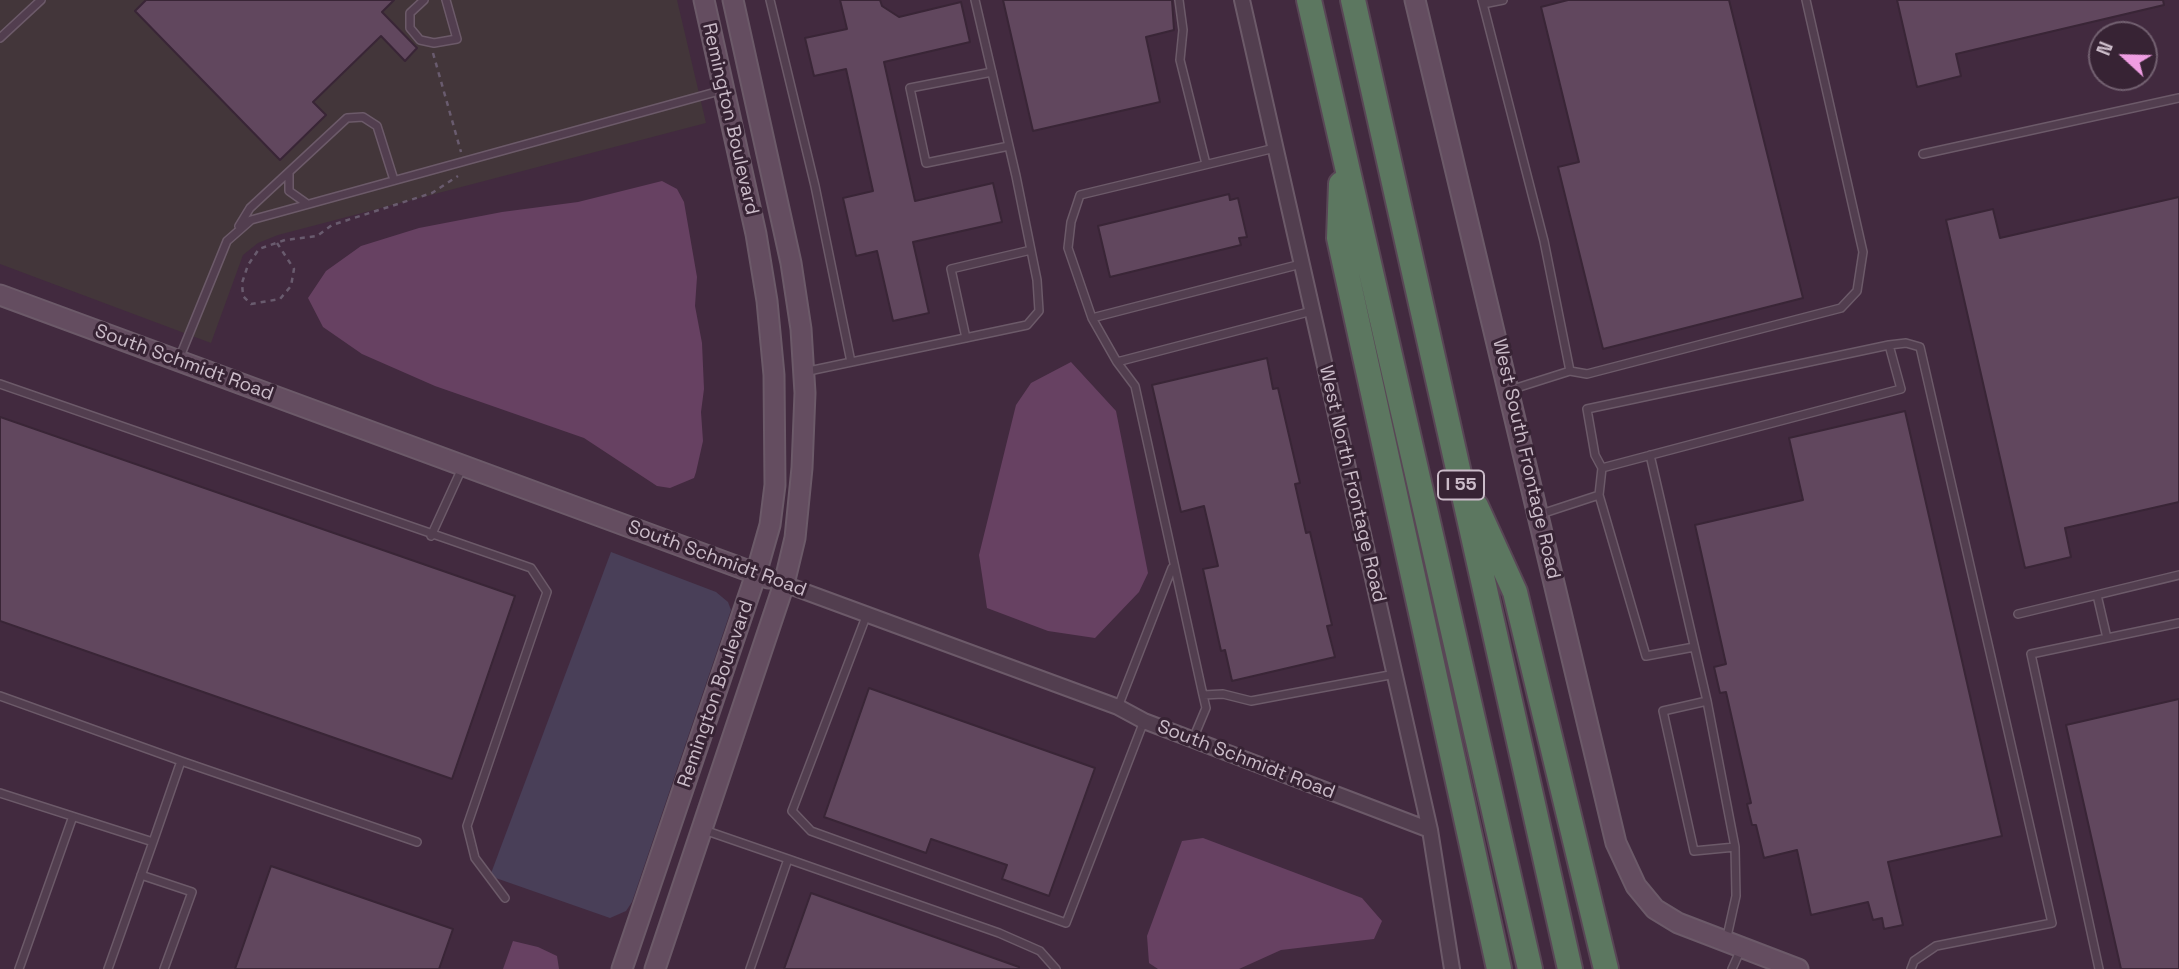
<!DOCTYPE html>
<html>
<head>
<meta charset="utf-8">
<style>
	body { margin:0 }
	#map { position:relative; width:2179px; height:969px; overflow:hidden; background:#422a3f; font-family:"Space Grotesk",sans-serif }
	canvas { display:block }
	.north { position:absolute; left:2088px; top:21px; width:70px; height:70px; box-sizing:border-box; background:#372334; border:2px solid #726070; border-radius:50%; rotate:292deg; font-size:19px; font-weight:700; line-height:28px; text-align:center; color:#cbbcc9 }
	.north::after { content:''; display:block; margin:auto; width:24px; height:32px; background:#ef9de2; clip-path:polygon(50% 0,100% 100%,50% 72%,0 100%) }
</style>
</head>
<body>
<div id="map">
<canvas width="2179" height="969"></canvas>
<div class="north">N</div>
</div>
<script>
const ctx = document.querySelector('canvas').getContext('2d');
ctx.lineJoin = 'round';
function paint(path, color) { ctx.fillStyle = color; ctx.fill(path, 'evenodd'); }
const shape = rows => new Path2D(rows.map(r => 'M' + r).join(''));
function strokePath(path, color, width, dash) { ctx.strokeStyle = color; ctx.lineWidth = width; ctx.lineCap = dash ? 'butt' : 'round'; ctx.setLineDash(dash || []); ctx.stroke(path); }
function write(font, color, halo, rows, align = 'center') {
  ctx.font = font + ' "Space Grotesk",sans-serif'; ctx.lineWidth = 6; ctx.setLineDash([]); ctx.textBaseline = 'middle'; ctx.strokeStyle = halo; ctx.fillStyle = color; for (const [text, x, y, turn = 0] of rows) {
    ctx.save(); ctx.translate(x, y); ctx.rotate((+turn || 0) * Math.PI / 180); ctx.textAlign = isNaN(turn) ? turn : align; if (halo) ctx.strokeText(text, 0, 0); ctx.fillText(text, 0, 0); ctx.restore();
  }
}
paint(shape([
	[0,0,677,0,706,123,278,235,258,243,243,255,211,343,0,264]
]), '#43363a');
paint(shape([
	[611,552,716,592,728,602,731,610,632,902,626,911,610,918,490,876]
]), '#493f58');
paint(shape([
	[662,181,677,189,684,202,697,277,695,306,702,343,704,389,701,412,703,441,696,472,694,478,670,488,657,486,584,438,435,386,362,354,323,327,308,298,326,271,361,246,419,228,502,212,578,202],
	[1071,362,1116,411,1148,573,1139,592,1095,638,1048,631,987,608,979,555,1016,405,1031,383],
	[1203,838,1362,898,1382,921,1374,939,1281,950,1239,969,1158,969,1149,963,1147,936,1182,841],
	[513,941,538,947,557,956,559,969,503,969]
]), '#674162');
const building = shape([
	[146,0,394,0,382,12,417,48,405,61,381,36,313,102,326,115,280,160,135,11,146,0],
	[840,0,880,0,882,6,899,17,961,2,970,42,884,62,915,201,993,183,1002,222,913,242,929,313,893,321,877,251,856,256,843,198,873,191,846,69,814,76,805,38,847,29,840,0],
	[1003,0,1172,0,1174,30,1146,37,1160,102,1033,131,1003,0],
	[1568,0,1729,0,1803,298,1603,349,1558,167,1579,162,1541,7,1568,0],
	[1897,0,2163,0,2164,5,1956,54,1961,76,1917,87,1897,0],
	[1229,194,1230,200,1238,198,1247,237,1239,238,1241,245,1110,277,1098,226,1229,194],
	[2179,197,2179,502,2065,528,2071,557,2025,568,1946,220,1993,209,2000,238,2179,197],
	[1267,358,1273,389,1278,388,1300,483,1295,484,1306,533,1310,532,1332,625,1327,626,1335,657,1232,681,1225,650,1221,651,1203,569,1218,566,1204,506,1181,512,1152,385,1267,358],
	[1905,411,2002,836,1888,862,1903,925,1884,929,1882,918,1873,920,1868,902,1811,915,1797,850,1764,858,1756,825,1752,825,1747,804,1751,803,1726,692,1720,693,1714,667,1726,664,1695,525,1803,500,1789,438,1905,411],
	[0,417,515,596,452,779,0,621,0,417],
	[869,688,1095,768,1049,896,1002,879,1007,865,931,839,926,853,824,817,869,688],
	[2179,699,2179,969,2121,969,2066,725,2179,699],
	[271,866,453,929,439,969,235,969,271,866],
	[811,893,1019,967,1019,969,784,969,811,893]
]);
paint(building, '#61475e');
strokePath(building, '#392536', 2);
const lane = shape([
	[424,0,410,13,410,28,420,40,434,43,457,39,446,0],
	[770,0,815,186,851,362],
	[1179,0,1183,30,1180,60,1206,164],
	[1482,0,1544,241,1570,371,1510,390],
	[1483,4,1503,0],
	[0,38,41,0],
	[992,72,910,88,926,163,1009,146],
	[1923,154,2179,98],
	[289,173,289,191,306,203],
	[239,226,250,208,347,118,363,117,377,126,394,180],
	[1092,318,1068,248,1071,222,1080,195,1275,148],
	[966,338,951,269,1031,250],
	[1889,345,1906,343,1920,347,2052,923,1936,946,1914,961,1911,969],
	[179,359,227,241,251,220,723,90],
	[1117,362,1092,318,1301,264],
	[1570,371,1587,374,1841,308,1857,291,1863,252,1806,0],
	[804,372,1027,325,1039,311,1037,280,1016,176,975,0],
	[0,384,531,568,547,592,467,826,475,858,505,898],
	[1650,455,1707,701,1735,847,1736,896,1726,941],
	[1599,495,1646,656,1694,647],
	[1541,514,1599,495,1602,468,1901,389,1889,345,1587,409,1595,455,1602,468],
	[431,536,463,466],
	[2097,595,2107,638],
	[867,614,792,811,811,831,1066,923,1144,721],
	[2018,614,2179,575],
	[1203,695,1223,694,1251,701,1395,674],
	[0,696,181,761,153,842],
	[1707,701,1663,711,1694,851,1735,847],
	[1118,707,1172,568],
	[1193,739,1206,708,1203,695,1135,386,1117,362,1312,311],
	[181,761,417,842],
	[0,793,153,842,108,969],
	[704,830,788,859,750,969],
	[788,859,999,933,1040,951,1056,969],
	[141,875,192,892,164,969],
	[19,969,72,819],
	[1732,969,1741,949],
	[2099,969,2031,654,2179,623]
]);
const street = shape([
	[1242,0,1430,830,1452,969],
	[784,584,1118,707,1144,721,1430,830]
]);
const secondary = shape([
	[1415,0,1616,843,1636,886,1655,909,1678,923,1798,969],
	[0,295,768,578],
	[622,969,756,574,770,525,775,485,774,375,767,301,756,234,704,0],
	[655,969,784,584,795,538,802,468,805,393,801,329,791,263,733,0]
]);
const highway = shape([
	[1309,0,1530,969],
	[1353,0,1570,969],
	[1341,184,1339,238,1499,969],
	[1476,506,1515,592,1606,969]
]);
strokePath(lane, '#6c5a69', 10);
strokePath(street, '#6c5a69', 18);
strokePath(secondary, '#6c5a69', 23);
strokePath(highway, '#594656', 28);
strokePath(shape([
	[433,53,461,152],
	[277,243,294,269,291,286,280,299,251,304,243,296,242,283,248,265,259,249,285,240,317,236,332,225,432,193,458,176]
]), '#695b6e', 2.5, [5, 5]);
strokePath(lane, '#523e4f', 7);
strokePath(street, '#523e4f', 14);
strokePath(secondary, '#644d60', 19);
strokePath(highway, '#5c7760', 24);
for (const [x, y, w] of [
	[1461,485,46]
]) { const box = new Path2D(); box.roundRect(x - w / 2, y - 14.5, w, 29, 5); ctx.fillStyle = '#372334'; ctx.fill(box); strokePath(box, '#cbbcc9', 2); }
write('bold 18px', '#cbbcc9', null, [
	["I 55",1461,485]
]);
write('19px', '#cbbcc9', '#372334', [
	["Remington Boulevard",730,119,77],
	["South Schmidt Road",184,363,20],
	["West South Frontage Road",1526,459,77],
	["West North Frontage Road",1352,484,77],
	["South Schmidt Road",717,559,20],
	["Remington Boulevard",716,694,-71],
	["South Schmidt Road",1246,760,21]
]);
</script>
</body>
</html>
